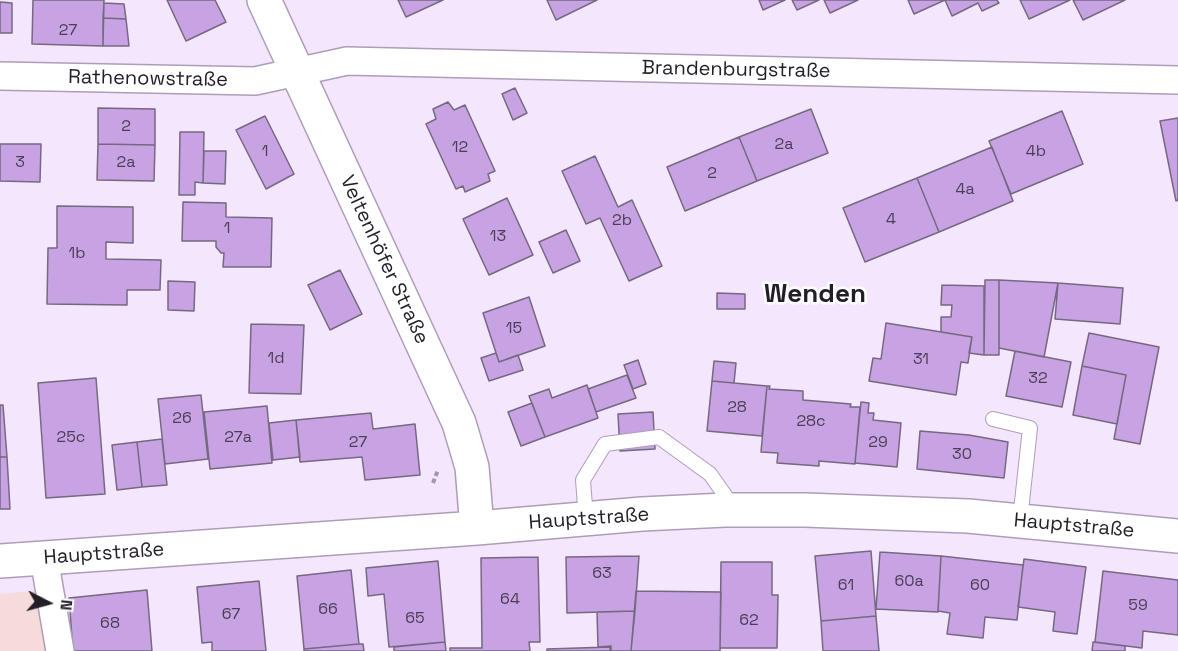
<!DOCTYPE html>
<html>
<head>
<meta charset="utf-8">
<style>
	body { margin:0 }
	#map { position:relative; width:1178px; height:651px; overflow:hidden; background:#f3e6fd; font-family:"Space Grotesk",sans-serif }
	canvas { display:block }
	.north { position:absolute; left:18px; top:573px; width:60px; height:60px; -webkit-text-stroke:4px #fff; paint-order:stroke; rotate:96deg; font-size:16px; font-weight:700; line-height:24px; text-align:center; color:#231d27 }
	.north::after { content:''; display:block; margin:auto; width:21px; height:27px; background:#231d27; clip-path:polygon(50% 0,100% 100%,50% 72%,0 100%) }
</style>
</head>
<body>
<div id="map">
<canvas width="1178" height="651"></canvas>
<div class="north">N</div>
</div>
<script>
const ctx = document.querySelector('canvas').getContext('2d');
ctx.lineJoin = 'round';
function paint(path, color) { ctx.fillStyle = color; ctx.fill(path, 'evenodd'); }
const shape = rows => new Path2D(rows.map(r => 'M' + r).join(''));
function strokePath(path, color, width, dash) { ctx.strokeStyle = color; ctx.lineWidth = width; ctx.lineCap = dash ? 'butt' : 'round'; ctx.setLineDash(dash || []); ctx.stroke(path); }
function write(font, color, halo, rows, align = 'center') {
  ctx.font = font + ' "Space Grotesk",sans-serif'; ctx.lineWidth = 5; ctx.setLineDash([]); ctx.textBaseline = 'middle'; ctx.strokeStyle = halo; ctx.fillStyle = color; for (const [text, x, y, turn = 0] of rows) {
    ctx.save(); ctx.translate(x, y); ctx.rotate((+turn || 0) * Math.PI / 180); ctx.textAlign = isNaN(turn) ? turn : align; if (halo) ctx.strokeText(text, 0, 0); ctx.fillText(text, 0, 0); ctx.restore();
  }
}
paint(shape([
	[42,590,52,651,0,651,0,594]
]), '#f5dbd9');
const building = shape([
	[33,0,104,0,103,46,32,44,33,0],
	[167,0,215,0,226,22,186,41,167,0],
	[398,0,443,0,406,17,398,0],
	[547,0,597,0,556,20,547,0],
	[759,0,785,0,763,10,759,0],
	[792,0,819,0,797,10,792,0],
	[824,0,858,0,830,13,824,0],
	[908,0,997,0,999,3,982,11,978,3,952,16,945,0,914,14,908,0],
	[1020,0,1070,0,1029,19,1020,0],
	[1073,0,1125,0,1083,20,1073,0],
	[0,2,12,3,12,33,0,33,0,2],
	[104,3,124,4,126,19,103,18,104,3],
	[103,18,126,19,129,46,103,46,103,18],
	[515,88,527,113,513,120,502,94,515,88],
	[448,102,454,110,465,105,495,171,488,174,490,181,465,192,463,186,456,189,426,124,436,119,433,109,448,102],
	[98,108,155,109,155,145,98,144,98,108],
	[811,109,828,153,757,181,739,137,811,109],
	[1062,111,1083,164,1011,194,989,141,1062,111],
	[265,116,294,174,266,189,236,130,265,116],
	[1178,118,1178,200,1176,201,1160,121,1178,118],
	[180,132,204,132,203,183,195,182,195,195,179,195,180,132],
	[739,137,757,181,685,211,667,167,739,137],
	[0,144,41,144,40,182,0,181,0,144],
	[98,144,155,145,154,181,97,180,98,144],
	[992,147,1013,201,939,232,917,178,992,147],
	[204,151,226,151,225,184,203,183,204,151],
	[595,156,618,207,632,200,662,266,629,281,600,218,586,224,562,171,595,156],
	[917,178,939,232,865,262,843,208,917,178],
	[507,198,533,255,489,275,463,219,507,198],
	[183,202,226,203,226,217,272,218,271,267,223,267,224,253,221,253,216,247,216,241,182,241,183,202],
	[57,206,133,207,133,243,106,242,106,259,161,260,160,290,127,290,127,305,47,304,48,248,57,248,57,206],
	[566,230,580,261,553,273,539,242,566,230],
	[340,270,362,314,330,330,308,285,340,270],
	[985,280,999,280,999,355,984,355,985,280],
	[999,280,1058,283,1044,357,999,348,999,280],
	[168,281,195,282,194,311,168,310,168,281],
	[1058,283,1123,288,1120,324,1055,319,1058,283],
	[942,285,984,286,984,355,969,353,972,337,941,332,941,317,951,317,952,305,941,305,942,285],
	[717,293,745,294,745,309,717,309,717,293],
	[529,297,545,346,499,362,483,313,529,297],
	[886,323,972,337,968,363,961,362,956,395,869,381,873,358,881,359,886,323],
	[251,324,304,325,301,394,249,393,251,324],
	[1089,333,1159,347,1140,444,1114,439,1126,375,1082,366,1089,333],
	[1015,351,1071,362,1062,407,1006,396,1015,351],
	[496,353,499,362,518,355,523,370,489,381,481,358,496,353],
	[638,360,646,384,633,389,624,365,638,360],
	[714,361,736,363,734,383,712,381,714,361],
	[1082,366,1126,375,1117,424,1073,415,1082,366],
	[627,375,636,398,596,412,588,389,627,375],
	[96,378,105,494,46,498,38,383,96,378],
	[712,381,767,386,762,436,707,431,712,381],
	[587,385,598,418,545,437,529,396,549,389,552,398,587,385],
	[767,386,770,386,769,389,803,391,803,400,851,404,850,407,860,407,855,464,819,461,819,466,777,463,778,453,761,452,767,386],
	[201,395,208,459,165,464,158,399,201,395],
	[861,402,869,403,868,413,874,413,873,420,901,423,897,467,855,463,861,402],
	[532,403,545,437,521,446,508,412,532,403],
	[0,405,3,405,7,457,0,457,0,405],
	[267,406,272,463,210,469,204,412,267,406],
	[653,412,655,449,620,451,618,414,653,412],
	[371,413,373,429,415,424,420,475,365,480,362,457,300,462,296,420,371,413],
	[296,420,300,457,273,460,269,423,296,420],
	[920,431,969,435,1008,442,1004,478,917,469,920,431],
	[162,439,167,485,142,487,137,442,162,439],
	[137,442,142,487,117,490,112,445,137,442],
	[0,457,7,457,10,509,0,509,0,457],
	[871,551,876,616,821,621,815,556,871,551],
	[880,552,941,556,938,612,876,609,880,552],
	[639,556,635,611,567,613,566,557,639,556],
	[941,556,1023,565,1017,620,985,617,983,638,947,634,950,613,938,611,941,556],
	[538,557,540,642,529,642,530,651,450,651,450,648,482,648,481,558,538,557],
	[1024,559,1086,567,1077,634,1053,631,1055,612,1018,607,1024,559],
	[438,561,445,642,389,647,384,594,368,596,366,568,438,561],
	[721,562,772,562,772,595,778,595,777,648,720,648,721,562],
	[351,570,359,644,304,649,297,576,351,570],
	[1103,571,1178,580,1178,635,1143,631,1142,648,1095,642,1103,571],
	[259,581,266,651,212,651,212,642,202,643,197,587,259,581],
	[147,590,152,651,73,651,69,598,147,590],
	[636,591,721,592,720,651,631,651,636,591],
	[635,611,631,651,611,651,611,646,598,647,597,612,635,611],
	[876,616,879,651,823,651,821,621,876,616],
	[445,642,446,651,394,651,394,647,445,642],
	[1093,642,1125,646,1125,651,1092,651,1093,642],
	[359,644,363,644,364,651,304,651,304,649,359,644],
	[610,647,610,651,547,651,547,649,610,647]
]);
paint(building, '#c8a3e4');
strokePath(building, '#766880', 1.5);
const lane = shape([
	[993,419,1030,428,1020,520],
	[586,519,583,480,605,444,659,437,710,474,734,508]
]);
const street = shape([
	[0,76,255,81,347,61,1178,80],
	[44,558,60,651]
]);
const secondary = shape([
	[264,0,459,423,472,467,477,528],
	[0,561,477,528,642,514,725,510,805,510,968,516,1178,536]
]);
strokePath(lane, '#ac9eb8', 16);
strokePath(street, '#ac9eb8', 30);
strokePath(secondary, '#ac9eb8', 36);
strokePath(shape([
	[433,483,438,470]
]), '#a398aa', 4, [4.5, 3]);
strokePath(lane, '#fff', 14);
strokePath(street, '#fff', 27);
strokePath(secondary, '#fff', 33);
write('16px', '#4c3e56', null, [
	["27",68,31],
	["2",126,127],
	["2a",784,145],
	["12",460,148],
	["1",265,152],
	["4b",1036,152],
	["3",20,163],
	["2a",126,163],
	["2",712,174],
	["4a",965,190],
	["4",891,220],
	["2b",622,221],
	["1",227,229],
	["13",498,237],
	["1b",77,254],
	["15",514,329],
	["1d",276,359],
	["31",921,360],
	["32",1038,379],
	["28",737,408],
	["26",182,419],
	["28c",811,422],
	["25c",71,438],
	["27a",238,438],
	["27",358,443],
	["29",878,443],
	["30",962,455],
	["63",602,574],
	["60a",909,582],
	["61",846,586],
	["60",980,586],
	["64",510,600],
	["59",1138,606],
	["66",328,610],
	["67",231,615],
	["65",415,619],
	["62",749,621],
	["68",110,624]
]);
write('20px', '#231d27', '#fff', [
	["Brandenburgstraße",736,70,1],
	["Rathenowstraße",148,79,1],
	["Veltenhöfer Straße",384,260,65],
	["Hauptstraße",589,519,-4],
	["Hauptstraße",1074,526,5],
	["Hauptstraße",104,554,-4]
]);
write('bold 26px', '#231d27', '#fff', [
	["Wenden",815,295]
]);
</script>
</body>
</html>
